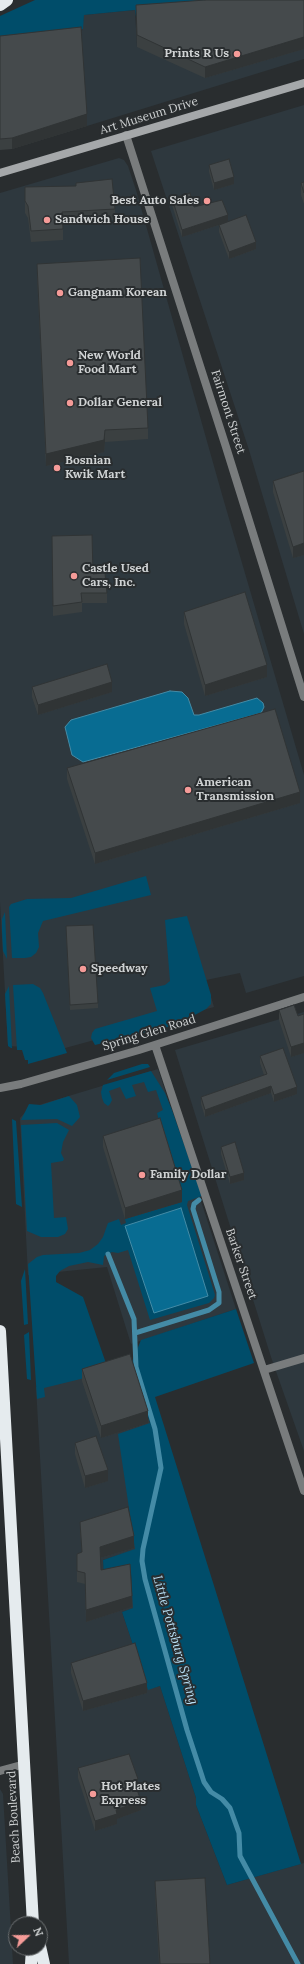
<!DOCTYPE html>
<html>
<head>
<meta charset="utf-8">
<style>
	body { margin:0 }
	#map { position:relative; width:304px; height:1964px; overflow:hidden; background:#292d2f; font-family:Lora,serif }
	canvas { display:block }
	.north { position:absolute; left:8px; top:1916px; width:40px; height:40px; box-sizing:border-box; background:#292d2f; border:1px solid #6b6f71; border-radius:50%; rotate:68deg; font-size:11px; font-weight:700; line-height:16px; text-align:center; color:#cfd2d3 }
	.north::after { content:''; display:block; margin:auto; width:14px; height:18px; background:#f59b98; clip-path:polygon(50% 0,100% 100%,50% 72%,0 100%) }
</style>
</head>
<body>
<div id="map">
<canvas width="304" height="1964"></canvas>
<div class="north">N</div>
</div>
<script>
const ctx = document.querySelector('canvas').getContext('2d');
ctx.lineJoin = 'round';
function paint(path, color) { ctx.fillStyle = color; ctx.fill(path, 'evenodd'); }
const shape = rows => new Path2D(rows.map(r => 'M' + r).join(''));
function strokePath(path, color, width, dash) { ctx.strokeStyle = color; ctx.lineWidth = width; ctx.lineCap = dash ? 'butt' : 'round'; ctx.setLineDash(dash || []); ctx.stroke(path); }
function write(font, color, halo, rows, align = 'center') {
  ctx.font = font + ' Lora,serif'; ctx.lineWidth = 4; ctx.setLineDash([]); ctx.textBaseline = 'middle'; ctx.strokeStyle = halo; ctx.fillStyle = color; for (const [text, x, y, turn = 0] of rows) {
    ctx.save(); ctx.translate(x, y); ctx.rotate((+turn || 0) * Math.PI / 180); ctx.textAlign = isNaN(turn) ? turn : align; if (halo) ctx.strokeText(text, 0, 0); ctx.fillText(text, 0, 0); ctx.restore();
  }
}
paint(shape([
	[135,10,137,47,304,49,304,59,87,126,81,39,84,15],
	[304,105,304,634,249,450,151,151],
	[119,158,124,160,128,166,136,190,223,498,304,775,304,976,246,993,240,973,206,980,214,1007,29,1058,26,1047,8,1046,0,902,0,193],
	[304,1012,304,1451,271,1357,175,1050],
	[158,1069,236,1309,131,1344,107,1267,28,1275,20,1118,29,1108],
	[131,1364,150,1423,135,1550,103,1560,105,1578,131,1574,134,1608,122,1612,148,1689,160,1686,196,1798,196,1805,227,1885,304,1863,304,1964,69,1964,36,1387],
	[0,1789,3,1794,13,1964,0,1964]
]), '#2e383e');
paint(shape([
	[35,0,290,0,136,17,135,10,84,15,83,29,64,32,0,48,0,16],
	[146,876,151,895,43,921,38,933,39,947,36,953,31,957,25,958,12,958,9,907,11,904,27,899,71,898],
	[5,912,7,959,3,951,2,931,2,919],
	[187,916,211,995,211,1004,206,1009,176,1025,95,1045,91,1038,92,1033,95,1029,157,1011,150,988,165,985,170,981,165,920],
	[33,984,40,988,43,993,67,1053,28,1064,28,1060,25,1060,22,1050,17,1050,13,985],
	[9,986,12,1048,11,1048,8,1046,5,994],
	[142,1064,148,1064,150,1067,107,1080,114,1073],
	[151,1071,165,1093,172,1110,202,1196,188,1201,187,1205,215,1295,214,1298,209,1303,150,1320,128,1250,118,1253,112,1252,104,1256,103,1265,88,1262,69,1266,60,1271,56,1276,56,1282,83,1297,109,1372,44,1388,45,1397,37,1399,28,1264,37,1257,43,1255,79,1253,90,1250,98,1244,103,1237,108,1223,119,1219,121,1225,126,1223,125,1219,181,1202,157,1113,163,1110,156,1090,148,1092,144,1082,132,1085,136,1096,126,1099,120,1087,109,1091,112,1100,110,1104,108,1106,104,1103,102,1098,101,1092,103,1085],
	[69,1096,77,1105,80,1117,72,1126,57,1119,21,1120,29,1104,41,1105],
	[12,1119,16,1121,22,1207,16,1204],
	[57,1123,69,1130,63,1142,61,1153,64,1159,63,1161,51,1163,54,1218,66,1217,68,1229,65,1234,58,1237,41,1237,27,1231,21,1125],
	[25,1269,28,1324,24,1325,21,1281],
	[236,1309,254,1363,155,1397,301,1864,227,1885,196,1805,196,1798,160,1686,148,1690,122,1612,133,1608,131,1574,104,1578,103,1560,135,1549,118,1434,150,1423,131,1364,141,1340],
	[29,1332,31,1380,27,1379,24,1335]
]), '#004d6a');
const water = shape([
	[170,691,182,692,188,698,194,715,199,715,257,698,263,703,264,707,261,713,83,762,72,755,65,727,71,720,170,691],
	[181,1208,208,1296,154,1313,125,1226,181,1208]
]);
paint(water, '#086c92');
strokePath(water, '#448ba6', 1);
strokePath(shape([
	[108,1254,134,1319,136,1367,155,1429,161,1468,143,1549,142,1561,145,1579,187,1730,204,1782,211,1792,222,1799,230,1808,239,1833,240,1856,298,1964],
	[135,1333,209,1310,219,1303,219,1292,193,1209,194,1204,199,1200]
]), '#448ba6', 5);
strokePath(shape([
	[126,135,226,447,304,697],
	[155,1045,304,1491],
	[0,1088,21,1084,139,1050,304,997],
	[264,1370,304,1358],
	[0,1771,25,1764]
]), '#797c7d', 8);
strokePath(shape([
	[0,173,304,83]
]), '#a5a8aa', 8);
strokePath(shape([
	[0,5,7,0],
	[0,1331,33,1924],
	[40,1946,44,1964],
	[31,1964,32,1948]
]), '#e5ebee', 12);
paint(shape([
	[304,0,304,49,205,78,137,47,136,17],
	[0,36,87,126,12,149,0,150],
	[209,165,234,184,214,190,209,172],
	[304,182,304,204,301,195,301,183],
	[25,187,115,209,115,220,63,223,63,240,31,242,28,218,25,213],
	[172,198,228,222,256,249,229,259,219,232,219,225,182,237,172,205],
	[37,264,148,428,148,439,105,442,104,452,46,466,37,276],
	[304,471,304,555,293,558,273,492,273,481],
	[52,536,93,574,107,593,107,603,82,603,82,612,53,616],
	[184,612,267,677,205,696,184,624],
	[32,687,112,692,38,715,32,697],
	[67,768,300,803,95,864,67,779],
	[66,931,98,1003,98,1008,70,1010],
	[279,1010,298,1016,304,1014,304,1053,291,1057,279,1020],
	[260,1056,297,1094,274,1102,271,1093,205,1117,201,1104,201,1097,264,1075,260,1063],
	[103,1136,182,1202,125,1219,103,1147],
	[221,1147,244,1180,230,1184,221,1154],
	[82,1369,148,1423,101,1438,82,1381],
	[75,1443,108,1481,85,1488,75,1454],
	[80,1522,134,1548,100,1558,101,1570,132,1607,86,1622,85,1584,77,1582,77,1554,82,1552,80,1533],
	[71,1663,147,1693,83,1711,71,1673],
	[78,1768,138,1789,137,1789,141,1810,117,1819,117,1824,95,1831,78,1778],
	[155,1881,210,1964,159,1964,155,1893]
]), '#3b4041');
paint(shape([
	[304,37,304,49,205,78,205,67],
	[87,114,87,126,12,149,12,138],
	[234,177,234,184,214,190,214,183],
	[228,215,228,222,182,237,182,230],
	[256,242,256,249,229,259,229,252],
	[105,430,105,442,104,452,46,466,46,454],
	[304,543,304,555,293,558,293,547],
	[267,665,267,677,205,696,205,685],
	[112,682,112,692,38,715,38,705],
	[300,792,300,803,95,864,95,853],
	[304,1043,304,1053,291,1057,291,1047],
	[271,1086,271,1093,205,1117,205,1110],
	[297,1087,297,1094,274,1102,274,1095],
	[244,1173,244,1180,230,1184,230,1177],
	[182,1190,182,1202,125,1219,125,1208],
	[148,1411,148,1423,101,1438,101,1426],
	[108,1470,108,1481,85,1488,85,1476],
	[134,1536,134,1548,100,1558,100,1547],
	[132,1596,132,1607,86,1622,86,1610],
	[147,1683,147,1693,83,1711,83,1701],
	[138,1779,138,1789,134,1790,134,1781],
	[141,1801,141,1810,117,1819,117,1824,95,1831,95,1821,116,1810]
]), '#303435');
const building = shape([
	[205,0,304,0,304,38,304,37,205,67,137,35,136,5,205,0],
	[81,27,87,114,12,138,0,139,0,36,81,27],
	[229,159,234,177,214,183,209,165,229,159],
	[112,179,115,209,62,212,63,229,31,231,28,206,25,201,25,187,76,186,76,183,112,179],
	[304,182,304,193,301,183,304,182],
	[190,193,194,207,222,200,228,215,182,230,172,198,190,193],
	[246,215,256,242,229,252,219,225,246,215],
	[140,258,148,428,105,430,104,440,46,454,37,264,140,258],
	[304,471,304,543,293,547,273,481,304,471],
	[92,535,93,574,105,573,107,593,81,593,82,602,53,606,52,536,92,535],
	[245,592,267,665,205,685,184,612,245,592],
	[107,664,112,682,38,705,32,687,107,664],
	[275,709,300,792,95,853,67,768,275,709],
	[93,925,98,1003,70,1005,66,926,93,925],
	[294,1005,298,1016,304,1014,304,1043,291,1047,279,1010,294,1005],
	[283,1048,297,1087,274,1095,271,1086,205,1110,201,1097,267,1074,260,1056,283,1048],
	[160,1118,182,1190,125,1208,103,1136,160,1118],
	[235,1142,244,1173,230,1177,221,1147,235,1142],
	[130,1354,148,1411,101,1426,82,1369,130,1354],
	[96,1436,108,1470,85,1476,75,1443,96,1436],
	[128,1507,134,1536,100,1547,101,1570,130,1564,132,1596,86,1610,85,1573,77,1571,77,1554,82,1552,80,1522,128,1507],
	[135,1643,147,1683,83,1701,71,1663,135,1643],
	[129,1754,138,1779,134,1781,141,1801,116,1810,117,1814,95,1821,78,1768,129,1754],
	[205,1878,210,1964,160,1964,155,1881,205,1878]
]);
paint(building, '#454a4c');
strokePath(building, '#303435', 1);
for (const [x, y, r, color] of [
	[237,54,4,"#f59b98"],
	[207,201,4,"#f59b98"],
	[47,220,4,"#f59b98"],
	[60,293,4,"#f59b98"],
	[70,363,4,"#f59b98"],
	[70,403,4,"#f59b98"],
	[57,468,4,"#f59b98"],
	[74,576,4,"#f59b98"],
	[188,790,4,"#f59b98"],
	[83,969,4,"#f59b98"],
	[142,1175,4,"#f59b98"],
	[93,1794,4,"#f59b98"]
]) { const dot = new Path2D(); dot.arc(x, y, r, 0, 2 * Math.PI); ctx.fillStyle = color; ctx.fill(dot); strokePath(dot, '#292d2f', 1.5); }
write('bold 12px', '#cfd2d3', '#292d2f', [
	["Prints R Us",229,54,"right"],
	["Best Auto Sales",199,201,"right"],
	["Sandwich House",55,220],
	["Gangnam Korean",68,293],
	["New World",78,356],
	["Food Mart",78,370],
	["Dollar General",78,403],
	["Bosnian",65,461],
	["Kwik Mart",65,475],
	["Castle Used",82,569],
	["Cars, Inc.",82,583],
	["American",196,783],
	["Transmission",196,797],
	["Speedway",91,969],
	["Family Dollar",150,1175],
	["Hot Plates",101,1787],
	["Express",101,1801]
], 'left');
write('12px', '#cfd2d3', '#292d2f', [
	["Art Museum Drive",149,116,-17],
	["Fairmont Street",228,412,72],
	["Spring Glen Road",149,1033,-17],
	["Barker Street",241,1264,71],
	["Beach Boulevard",14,1817,-93]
]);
write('italic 13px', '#b6def4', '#292d2f', [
	["Little Pottsburg Spring",175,1640,74]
]);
</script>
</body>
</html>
